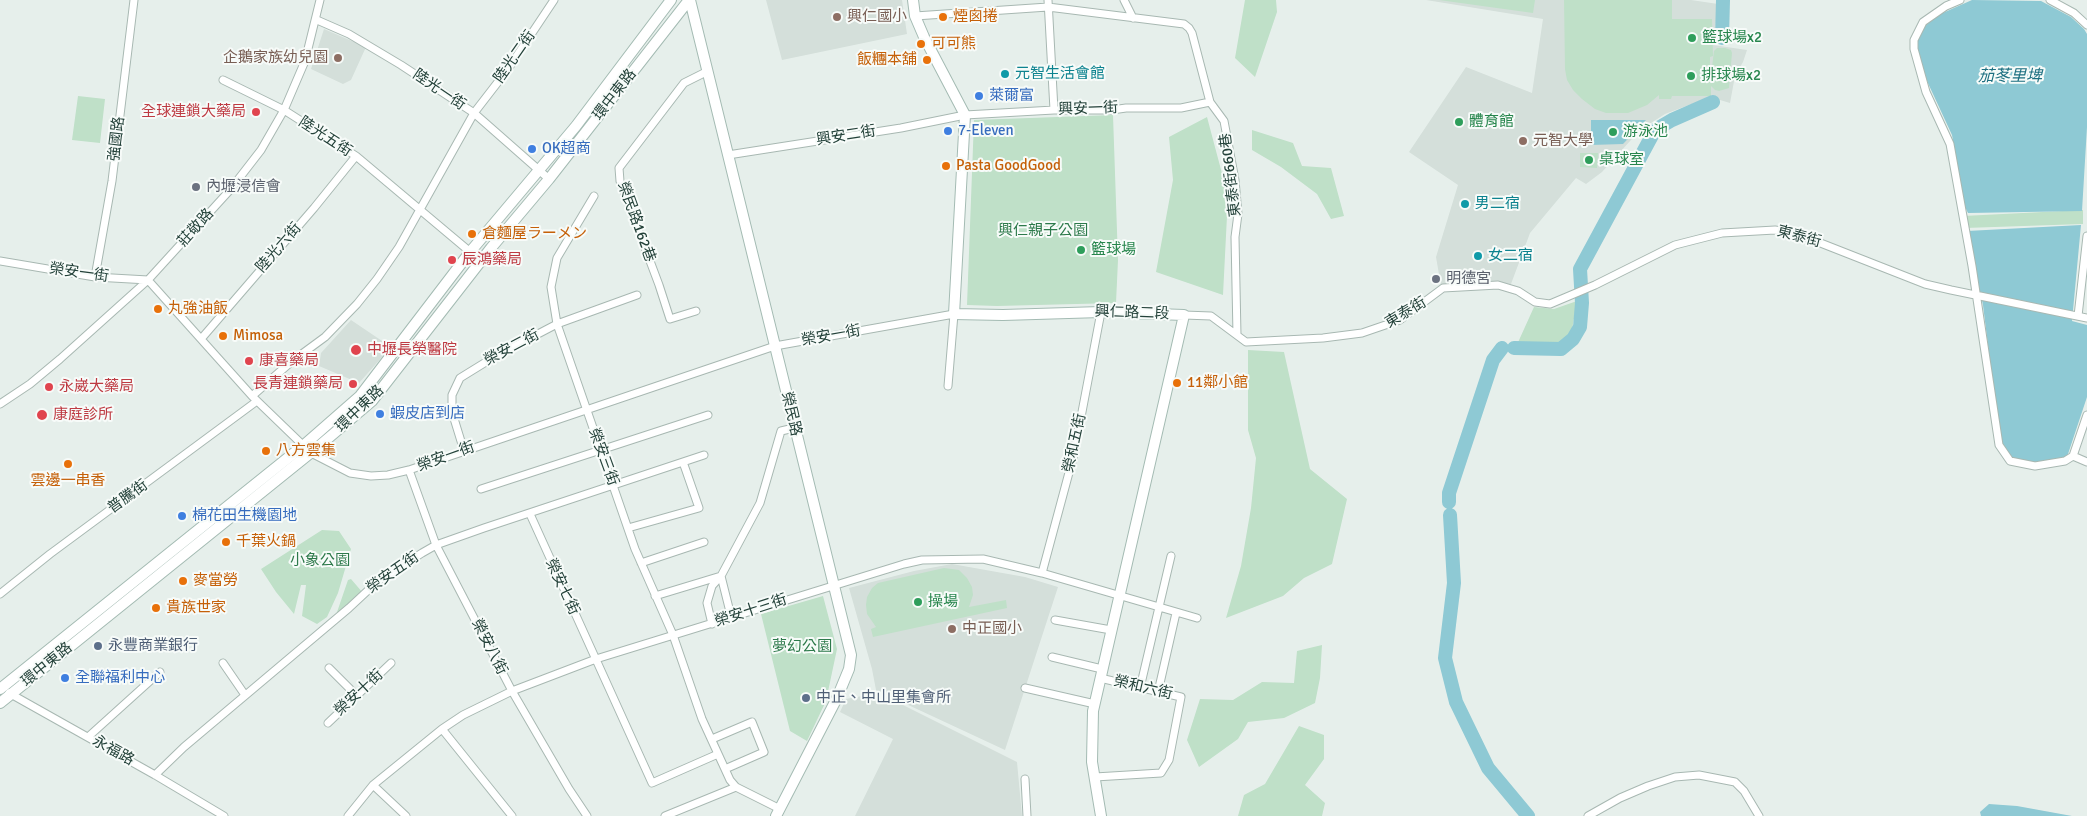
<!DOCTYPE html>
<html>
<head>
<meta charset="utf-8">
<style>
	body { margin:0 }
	canvas { display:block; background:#e6efeb }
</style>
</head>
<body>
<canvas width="2087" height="816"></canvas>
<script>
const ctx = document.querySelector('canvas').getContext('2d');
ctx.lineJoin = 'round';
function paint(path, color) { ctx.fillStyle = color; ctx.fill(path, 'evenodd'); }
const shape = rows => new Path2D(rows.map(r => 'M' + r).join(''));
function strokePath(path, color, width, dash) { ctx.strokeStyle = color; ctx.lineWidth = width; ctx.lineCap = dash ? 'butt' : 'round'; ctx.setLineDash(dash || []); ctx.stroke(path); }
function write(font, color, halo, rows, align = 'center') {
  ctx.font = font + ' Signika,"Noto Sans TC","Noto Sans JP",sans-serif'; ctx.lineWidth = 4; ctx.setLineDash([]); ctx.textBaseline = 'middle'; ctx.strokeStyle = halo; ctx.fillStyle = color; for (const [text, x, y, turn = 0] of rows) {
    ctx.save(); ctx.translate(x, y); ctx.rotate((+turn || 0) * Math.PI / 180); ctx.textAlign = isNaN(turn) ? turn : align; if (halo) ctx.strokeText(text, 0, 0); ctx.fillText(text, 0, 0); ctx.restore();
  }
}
paint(shape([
	[766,0,902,0,907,34,782,60],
	[1426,0,1691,0,1718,4,1713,45,1747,50,1743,62,1735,76,1730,103,1710,97,1665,114,1640,130,1602,172,1586,184,1576,178,1530,233,1511,284,1478,281,1441,286,1436,257,1458,185,1409,152,1466,67,1532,93,1543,19],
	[324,29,366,47,351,80,343,84,311,69],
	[351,320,391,347,359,383,319,366,321,353],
	[952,564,1025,577,1058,587,1005,750,876,690,872,669,849,588,914,571],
	[879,693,1017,762,1022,816,855,816,893,739,840,712,846,699]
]), '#d4dfda');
paint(shape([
	[1245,0,1276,0,1277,12,1255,77,1235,58],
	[1439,0,1535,0,1533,13],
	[1564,0,1672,0,1672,19,1712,19,1713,56,1710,57,1710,84,1714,51,1717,48,1725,48,1731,50,1732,53,1729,88,1719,91,1715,90,1711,86,1711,96,1672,96,1671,99,1659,99,1659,95,1647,105,1628,113,1606,113,1595,109,1582,99,1573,90,1567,80,1565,69],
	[78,96,105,99,100,143,72,140],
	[1113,115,1118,260,1116,303,997,306,967,305,974,120],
	[1207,117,1228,196,1223,295,1156,272,1173,180,1169,137],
	[1252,130,1293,143,1302,166,1331,168,1344,216,1331,219,1317,194,1281,167,1252,150],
	[1580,153,1598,153,1597,168,1580,167],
	[2083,210,2083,224,1965,228,1963,216],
	[1577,301,1570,341,1539,350,1515,349,1534,307,1554,309],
	[1248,350,1284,352,1310,469,1347,499,1332,564,1304,578,1283,596,1226,618,1241,566,1251,508,1256,458,1248,430],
	[322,530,339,531,351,549,338,593,327,617,317,624,302,616,306,585,301,585,294,614,276,592,261,569],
	[944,568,959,570,967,578,972,587,973,595,969,607,1006,600,1007,608,873,637,871,629,876,627,867,614,866,605,867,597,872,588,878,583],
	[351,579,363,593,335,618,348,580],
	[823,596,837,649,826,701,807,741,790,731,761,614],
	[1322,645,1320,678,1315,703,1284,718,1248,722,1238,739,1199,767,1187,740,1200,699,1233,700,1262,682,1294,683,1297,651],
	[1299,726,1324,735,1324,759,1305,785,1325,803,1322,816,1238,816,1244,795,1265,784]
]), '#bfe0c8');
paint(shape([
	[1972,0,2041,1,2071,17,2084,29,2087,34,2087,127,2082,211,1968,213,1965,207,1952,135,1927,81,1918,51,1918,38,1922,29,1936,16],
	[1591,120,1646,120,1623,144,1591,145],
	[2081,225,2072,321,2087,325,2087,397,2067,457,2048,463,2027,465,2013,461,2001,450,1983,305,1967,231],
	[1989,804,2017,806,2072,816,1981,816,1980,812]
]), '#8ec9d4');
strokePath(shape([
	[1722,38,1723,0],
	[1514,348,1561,349,1573,339,1580,327,1582,303,1580,269,1655,130,1672,120,1713,102],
	[1449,502,1449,493,1493,360,1502,348],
	[1450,515,1454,583,1445,658,1456,702,1488,768,1528,816]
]), '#8ec9d4', 14);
const street = shape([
	[1048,0,1054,110],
	[1124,0,1133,18],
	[1960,0,1946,6,1923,22,1914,40,1914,49,1926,92,1950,144,1972,266,1999,445,2010,461,2035,466,2065,461,2073,456,2087,415],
	[2050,0,2074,13,2087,25],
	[915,16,1048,7,1184,24,1189,28,1192,33,1210,102,1224,121,1235,180,1238,214,1235,237,1237,335],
	[317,20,349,34,401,65,474,113,549,179],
	[223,80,284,110,356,156,481,261],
	[728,155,901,128,965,115,1054,110,1112,110,1126,108,1181,108,1210,102],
	[594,196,557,258,551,287,557,324,635,549,673,635,702,719,730,780,736,787,780,809],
	[0,261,95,277,148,280,252,396,311,453,350,473,371,476,388,475,409,470,775,346,954,314,948,386],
	[95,277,112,181,134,0],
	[696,311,670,319,659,285,620,181,619,168,684,83,708,71],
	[1184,315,1211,316,1246,342,1323,338,1362,333,1400,320,1443,288,1498,285,1518,291,1535,302,1550,304,1595,285,1675,245,1722,233,1775,230,1795,233,1925,284,1951,290,2087,318],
	[2078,316,2087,236],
	[201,339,314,208,356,156],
	[252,396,291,362,325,337,357,304,377,279,399,247,474,113,508,69,554,0],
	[0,404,30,384,60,359,148,280,230,190,261,150,284,110,305,61,320,0],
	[464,451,452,412,452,395,460,378,494,357,557,324,637,295],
	[2073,456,2087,462],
	[409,470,436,545,512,691,569,789,587,816],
	[481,489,708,415],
	[530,514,652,783,718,754],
	[628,528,699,508,683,462],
	[641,563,704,542],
	[1042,573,1074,454,1101,312],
	[721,576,731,616],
	[0,594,50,554,257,401],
	[655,596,721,576],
	[1055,620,1111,630],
	[712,624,707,603,712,586,721,576,760,503,781,431,794,428],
	[1052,657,1102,669],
	[223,663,245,695],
	[329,668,357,696],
	[1025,688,1095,704],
	[1140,688,1171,556],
	[1158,692,1176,613],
	[9,693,155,775,224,816],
	[328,723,391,663],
	[442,729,512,816],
	[88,737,160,672],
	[712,739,752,722,764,752,725,769],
	[155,775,184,747,349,608,378,581,422,553,436,545,484,528,704,455],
	[1095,777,1161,773,1169,760,1181,697,1100,678],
	[1025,779,1027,816],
	[373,785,406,816],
	[348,816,373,785,442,729,463,715,512,691,596,659,904,564,922,560,983,559,1042,573,1197,618],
	[665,816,736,787],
	[1588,816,1620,798,1648,786,1675,777,1699,775,1735,782,1744,791,1759,816]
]);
const secondary = shape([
	[690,0,851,655,849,669,837,698,776,816],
	[913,0,915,16,924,37,965,115,954,314,1003,315,1101,312,1184,315,1093,711,1092,762,1101,816],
	[0,689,304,445,360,396,470,252,576,126,671,0],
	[0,703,319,446,372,401,491,248,549,179,689,0]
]);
strokePath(street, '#a8b8b2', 9);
strokePath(secondary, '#a4bbb3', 12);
strokePath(street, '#fff', 7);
strokePath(secondary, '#fff', 10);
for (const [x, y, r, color] of [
	[837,17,5,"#8d6e63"],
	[943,17,5,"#e8710a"],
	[1692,38,5,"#2e9e5b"],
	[921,44,5,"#e8710a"],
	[338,58,5,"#8d6e63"],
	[927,60,5,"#e8710a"],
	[1005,74,5,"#0f9aa8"],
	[1691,76,5,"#2e9e5b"],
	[979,96,5,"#3f7fe0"],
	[256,112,5,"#e0444e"],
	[1459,122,5,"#2e9e5b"],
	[948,131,5,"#3f7fe0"],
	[1613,132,5,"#2e9e5b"],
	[1523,141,5,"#8d6e63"],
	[532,149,5,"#3f7fe0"],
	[1589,160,5,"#2e9e5b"],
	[946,166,5,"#e8710a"],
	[196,187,5,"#6b7280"],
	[1465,204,5,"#0f9aa8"],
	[472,234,5,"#e8710a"],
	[1081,250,5,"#2e9e5b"],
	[1478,256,5,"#0f9aa8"],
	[452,260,5,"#e0444e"],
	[1436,279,5,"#6b7280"],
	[158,309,5,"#e8710a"],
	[223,336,5,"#e8710a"],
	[356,350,6,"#e0444e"],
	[249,361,5,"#e0444e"],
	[1177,383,5,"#e8710a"],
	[353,384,5,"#e0444e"],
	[49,387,5,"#e0444e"],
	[380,414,5,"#3f7fe0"],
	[42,415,6,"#e0444e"],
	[266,451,5,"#e8710a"],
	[68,464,5,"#e8710a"],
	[182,516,5,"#3f7fe0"],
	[226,542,5,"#e8710a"],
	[183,581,5,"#e8710a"],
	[918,602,5,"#2e9e5b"],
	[156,608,5,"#e8710a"],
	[952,629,5,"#8d6e63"],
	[98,646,5,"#5c6f8a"],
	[65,678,5,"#3f7fe0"],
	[806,698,5,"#5c6f8a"]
]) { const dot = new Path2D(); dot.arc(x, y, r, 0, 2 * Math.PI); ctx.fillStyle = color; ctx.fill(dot); strokePath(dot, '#f7fbf9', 2); }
write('15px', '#785e54', '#f7fbf9', [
	["興仁國小",847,17],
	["企鵝家族幼兒園",328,58,"right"],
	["元智大學",1533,141],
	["中正國小",962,629]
], 'left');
write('15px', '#c56008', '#f7fbf9', [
	["煙囪捲",953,17],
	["可可熊",931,44],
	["飯糰本舖",917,60,"right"],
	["Pasta GoodGood",956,166],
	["倉麵屋ラーメン",482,234],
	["丸強油飯",168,309],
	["Mimosa",233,336],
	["11鄰小館",1187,383],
	["八方雲集",276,451],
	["雲邊一串香",68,481,"center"],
	["千葉火鍋",236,542],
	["麥當勞",193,581],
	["貴族世家",166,608]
], 'left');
write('15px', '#27864d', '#f7fbf9', [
	["籃球場x2",1702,38],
	["排球場x2",1701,76],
	["體育館",1469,122],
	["游泳池",1623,132],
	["桌球室",1599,160],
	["籃球場",1091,250],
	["操場",928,602]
], 'left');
write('15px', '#24423a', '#f7fbf9', [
	["陸光二街",515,57,-55],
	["陸光一街",439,90,34],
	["環中東路",615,95,-52],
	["興安一街",1088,109,-2],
	["興安二街",846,136,-9],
	["陸光五街",325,137,33],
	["強國路",117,139,-83],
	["東泰街660巷",1231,175,-97],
	["榮民路162巷",636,222,70],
	["莊敬路",196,228,-48],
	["東泰街",1799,237,15],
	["陸光六街",279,248,-49],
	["榮安一街",79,273,8],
	["興仁路二段",1132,313,2],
	["東泰街",1406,313,-31],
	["榮安一街",831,336,-10],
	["榮安二街",512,348,-28],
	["環中東路",360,409,-44],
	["榮民路",791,414,77],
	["榮和五街",1075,443,-78],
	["榮安一街",446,457,-20],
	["榮安三街",603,457,70],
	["普騰街",128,497,-36],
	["榮安五街",393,573,-35],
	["榮安七街",562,587,65],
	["榮安十三街",751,611,-18],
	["榮安八街",489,647,63],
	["環中東路",47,665,-39],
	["榮和六街",1143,688,13],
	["榮安十街",359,693,-43],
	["永福路",113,751,29]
]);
write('15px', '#0d838f', '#f7fbf9', [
	["元智生活會館",1015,74],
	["男二宿",1475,204],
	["女二宿",1488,256]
], 'left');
write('15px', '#366cbe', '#f7fbf9', [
	["萊爾富",989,96],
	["7-Eleven",958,131],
	["OK超商",542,149],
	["蝦皮店到店",390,414],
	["棉花田生機園地",192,516],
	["全聯福利中心",75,678]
], 'left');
write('15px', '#be3a42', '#f7fbf9', [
	["全球連鎖大藥局",246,112,"right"],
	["辰鴻藥局",462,260],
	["中壢長榮醫院",367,350],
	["康喜藥局",259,361],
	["長青連鎖藥局",343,384,"right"],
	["永崴大藥局",59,387],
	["康庭診所",53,415]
], 'left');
write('15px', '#5b616d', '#f7fbf9', [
	["內壢浸信會",206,187],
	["明德宮",1446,279]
], 'left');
write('15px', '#2d7a4b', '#f7fbf9', [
	["興仁親子公園",1043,231],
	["小象公園",320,561],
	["夢幻公園",802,647]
]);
write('15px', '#4e5e75', '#f7fbf9', [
	["永豐商業銀行",108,646],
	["中正、中山里集會所",816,698]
], 'left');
write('italic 16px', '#1c6f80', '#f7fbf9', [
	["茄苳里埤",2010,77]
]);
</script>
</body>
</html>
